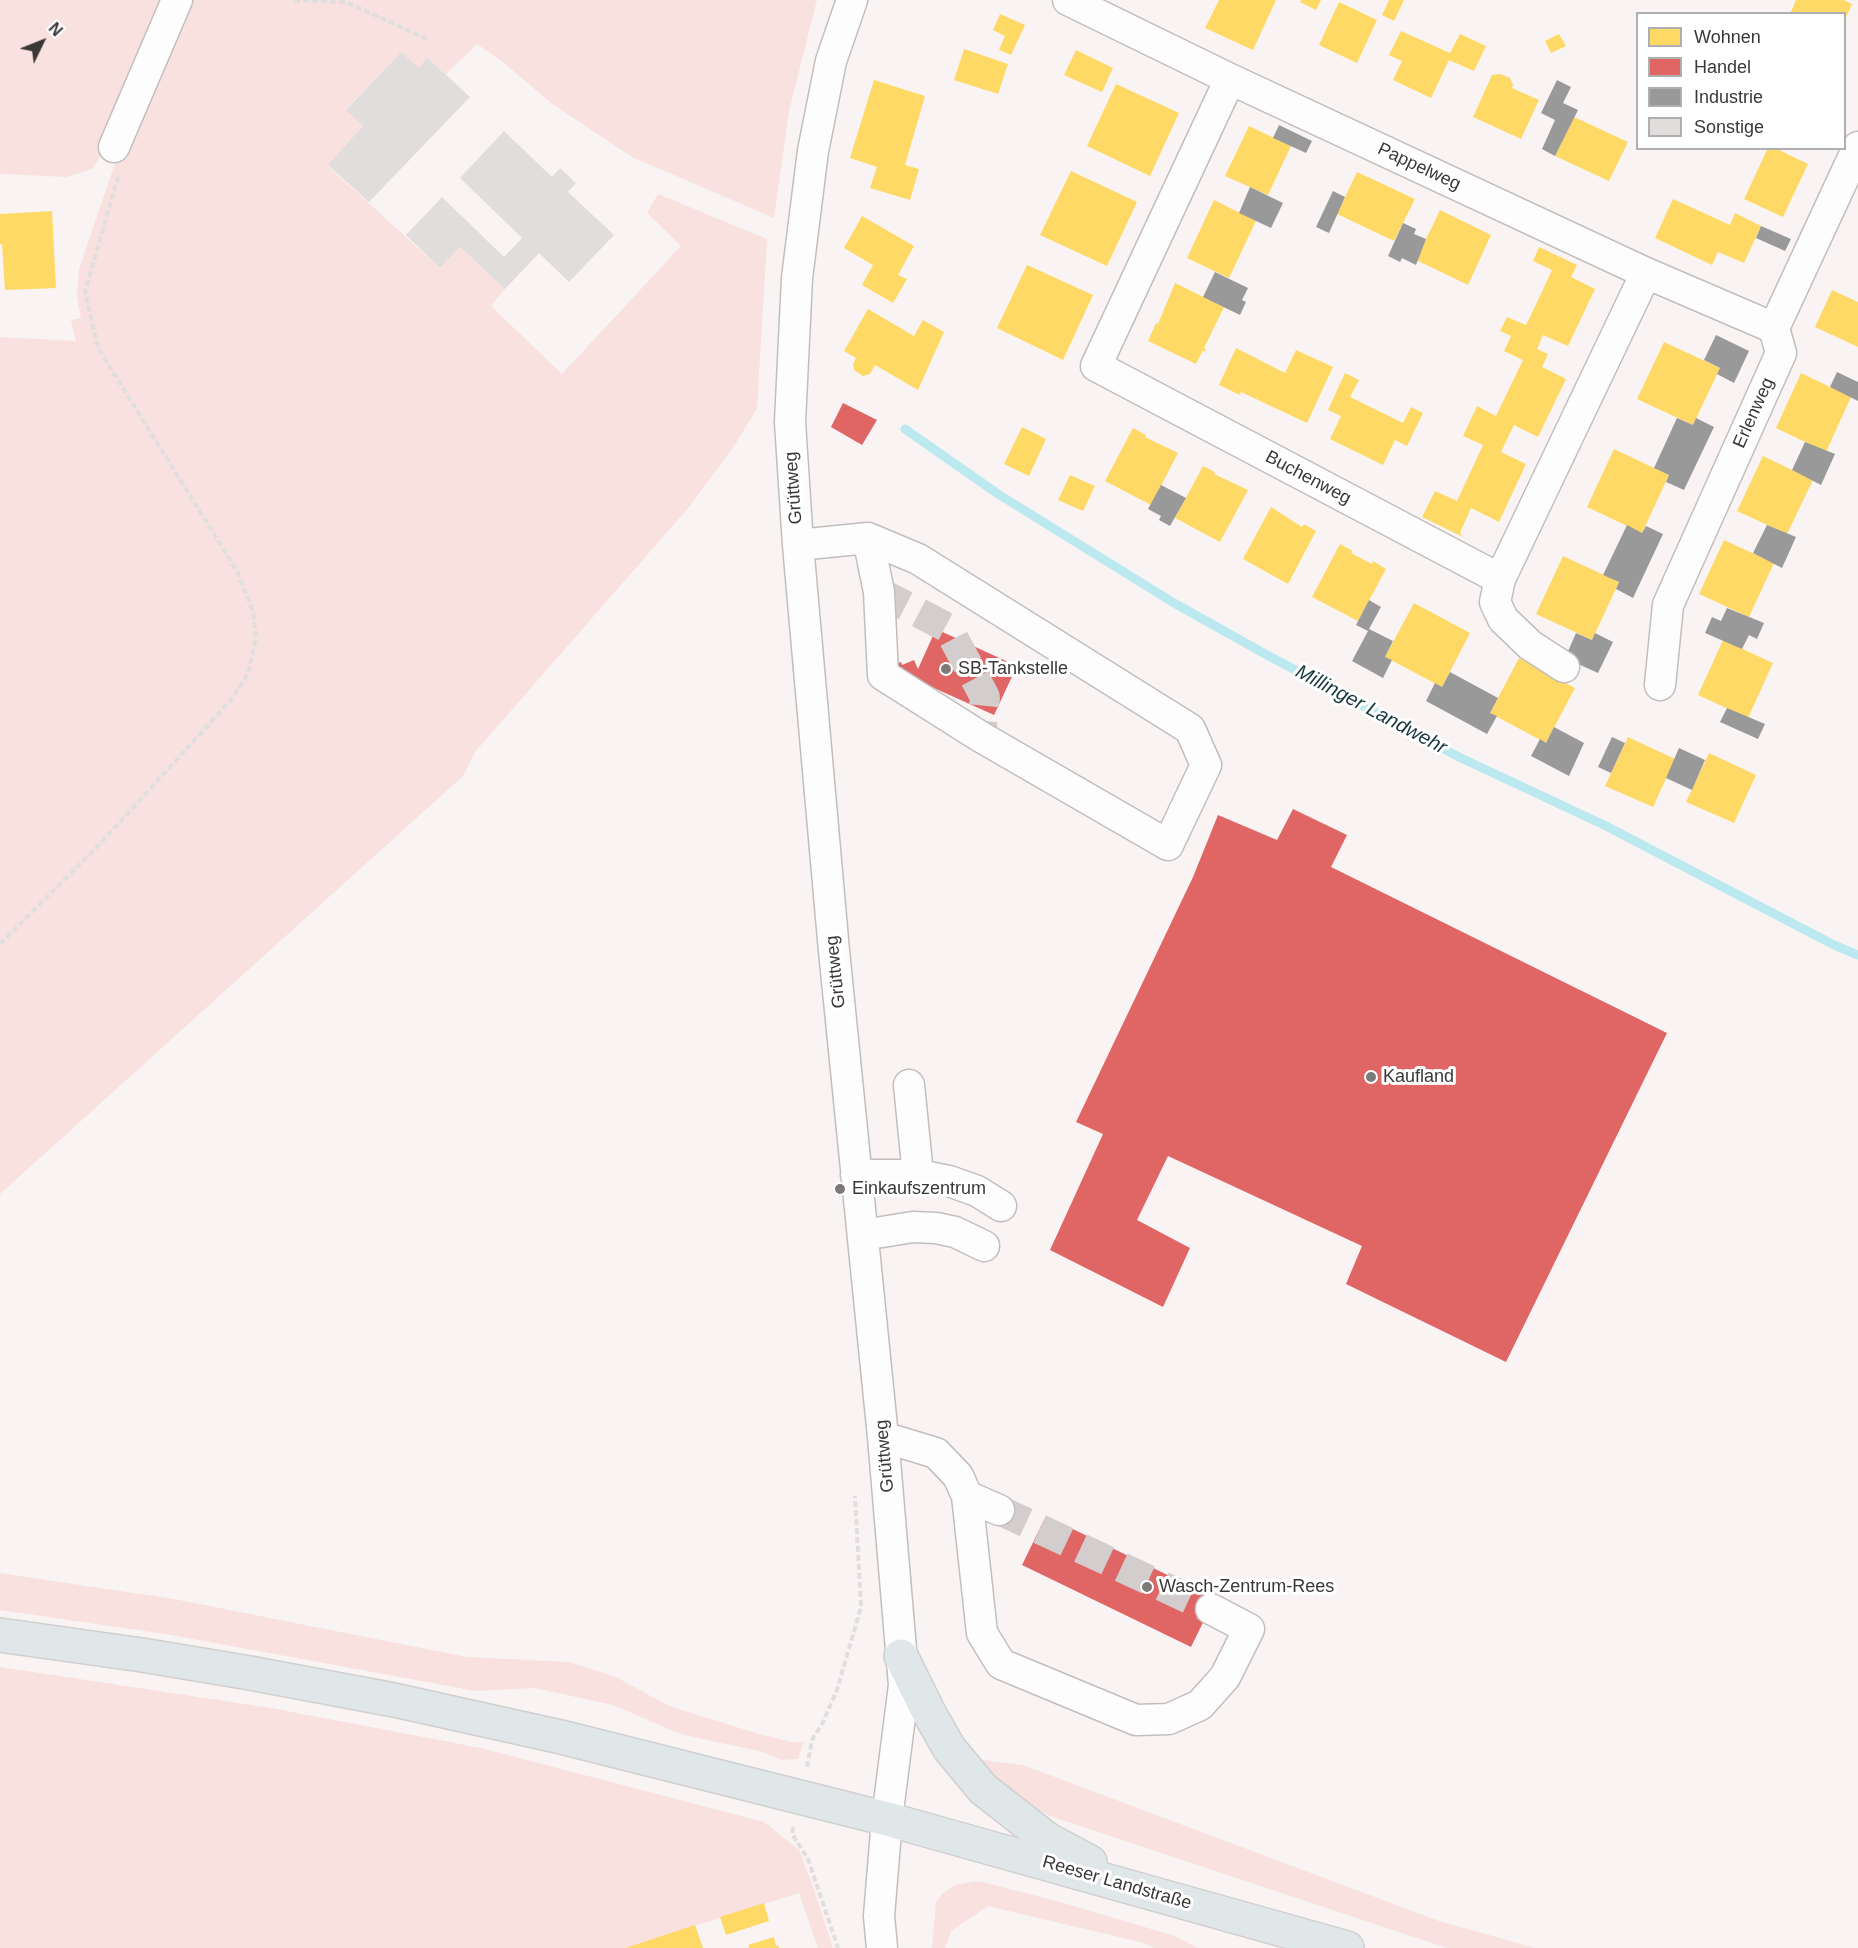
<!DOCTYPE html>
<html>
<head>
<meta charset="utf-8">
<style>
	body { margin:0 }
	#map { position:relative; width:1858px; height:1948px; overflow:hidden; background:#f9f4f3; font-family:Helvetica,sans-serif }
	canvas { display:block }
	.legend { position:absolute; left:1636px; top:12px; width:210px; height:138px; box-sizing:border-box; background:#fff; border:2px solid #b0afaf; margin:0; padding:8px 10px; list-style:none; font-size:18px; color:#3a3737 }
	.legend li { display:flex; align-items:center; gap:12px; height:30px }
	.legend b { width:30px; border:2px solid #b0afaf }
	.north { position:absolute; left:12px; top:12px; width:60px; height:60px; -webkit-text-stroke:4px #fff; paint-order:stroke; rotate:47deg; font-size:16px; font-weight:700; line-height:24px; text-align:center; color:#3a3737 }
	.north::after { content:''; display:block; margin:auto; width:21px; height:27px; background:#3a3737; clip-path:polygon(50% 0,100% 100%,50% 72%,0 100%) }
</style>
</head>
<body>
<div id="map">
<canvas width="1858" height="1948"></canvas>
<ul class="legend">
<li><b style="height:16px;background:#ffd966"></b>Wohnen</li>
<li><b style="height:16px;background:#e06666"></b>Handel</li>
<li><b style="height:16px;background:#999"></b>Industrie</li>
<li><b style="height:16px;background:#e1dddc"></b>Sonstige</li>
</ul>
<div class="north">N</div>
</div>
<script>
const ctx = document.querySelector('canvas').getContext('2d');
ctx.lineJoin = 'round';
function paint(path, color) { ctx.fillStyle = color; ctx.fill(path, 'evenodd'); }
const shape = rows => new Path2D(rows.map(r => 'M' + r).join(''));
function strokePath(path, color, width, dash) { ctx.strokeStyle = color; ctx.lineWidth = width; ctx.lineCap = dash ? 'butt' : 'round'; ctx.setLineDash(dash || []); ctx.stroke(path); }
function write(font, color, halo, rows, align = 'center') {
  ctx.font = font + ' Helvetica,sans-serif'; ctx.lineWidth = 6; ctx.setLineDash([]); ctx.textBaseline = 'middle'; ctx.strokeStyle = halo; ctx.fillStyle = color; for (const [text, x, y, turn = 0] of rows) {
    ctx.save(); ctx.translate(x, y); ctx.rotate((+turn || 0) * Math.PI / 180); ctx.textAlign = isNaN(turn) ? turn : align; if (halo) ctx.strokeText(text, 0, 0); ctx.fillText(text, 0, 0); ctx.restore();
  }
}
paint(shape([
	[0,0,170,0,107,147,92,169,67,177,0,174],
	[185,0,817,0,789,111,774,218,632,157,551,103,504,63,477,44,446,74,427,57,419,68,401,52,346,109,363,126,328,166,440,268,460,247,505,289,491,306,562,374,681,246,647,213,658,194,767,239,757,408,736,443,690,506,475,752,463,776,0,1194,0,337,76,341,71,320,81,318,77,296,79,270,86,248,119,152],
	[0,1573,174,1599,467,1657,569,1662,616,1677,669,1706,759,1734,792,1742,804,1742,798,1759,781,1760,763,1752,680,1734,613,1705,534,1688,476,1691,171,1635,0,1610],
	[0,1667,271,1708,481,1748,764,1822,799,1850,812,1884,833,1948,818,1948,799,1893,624,1948,0,1948],
	[974,1759,1023,1765,1439,1921,1535,1948,1447,1948,1053,1817,1024,1804],
	[979,1881,1060,1902,1175,1936,1198,1948,1155,1948,1144,1943,988,1906,951,1931,945,1948,932,1948,936,1902,943,1893,955,1885]
]), '#f8e1de');
paint(shape([
	[1219,0,1276,0,1253,50,1205,28],
	[1301,0,1321,0,1316,10,1300,2],
	[1389,0,1404,0,1394,21,1382,15],
	[1796,0,1844,0,1852,4,1845,20,1845,14,1790,14],
	[1339,2,1377,20,1357,63,1319,45],
	[1000,14,1025,25,1011,55,999,50,1005,36,993,30],
	[1401,31,1450,53,1460,34,1486,46,1474,71,1449,60,1431,98,1393,80,1402,61,1389,55],
	[1559,34,1566,46,1551,53,1545,41],
	[964,49,1008,64,998,94,954,80],
	[1076,50,1113,68,1102,92,1064,75],
	[1500,74,1510,78,1513,85,1512,88,1539,100,1521,139,1473,117,1492,75],
	[874,80,925,96,905,165,919,169,910,200,870,188,877,167,850,158],
	[1116,84,1179,113,1150,176,1087,146],
	[1574,117,1628,142,1609,181,1555,156],
	[1249,126,1291,146,1268,195,1225,176],
	[1768,148,1775,148,1808,164,1783,217,1744,199],
	[1071,171,1137,202,1107,266,1040,235],
	[1357,172,1415,199,1394,241,1337,214],
	[1673,199,1730,225,1735,213,1761,226,1744,263,1718,252,1712,265,1655,238],
	[1214,200,1256,221,1229,278,1187,258],
	[1440,210,1491,235,1468,285,1416,260],
	[52,211,56,288,5,290,2,244,0,244,0,214],
	[862,216,914,246,898,275,907,279,893,303,862,285,873,265,844,248],
	[1539,247,1577,265,1571,277,1595,289,1568,346,1543,335,1537,349,1548,354,1542,367,1566,379,1538,437,1514,425,1501,452,1526,464,1499,522,1471,508,1460,533,1463,537,1422,517,1435,491,1457,501,1483,445,1463,436,1477,406,1496,416,1523,360,1504,351,1511,336,1500,331,1507,317,1526,325,1539,298,1552,270,1533,261],
	[1027,265,1093,295,1063,360,997,328],
	[1175,283,1224,307,1204,348,1206,349,1205,352,1203,350,1196,364,1148,341,1156,323,1158,324],
	[1832,290,1858,302,1858,347,1815,327],
	[868,309,914,336,923,320,944,332,918,390,875,365,870,374,863,376,854,370,853,364,856,358,844,351],
	[1664,342,1720,368,1693,425,1637,399],
	[1236,348,1285,373,1296,350,1333,367,1307,423,1241,392,1240,395,1219,385],
	[1345,373,1359,380,1350,397,1403,423,1411,407,1423,413,1407,446,1395,440,1383,465,1330,439,1341,416,1328,410],
	[1801,373,1851,397,1826,452,1776,428],
	[1022,427,1046,439,1029,476,1004,464],
	[1133,428,1146,435,1145,437,1178,453,1151,505,1105,481],
	[1614,449,1669,475,1642,533,1587,507],
	[1763,456,1813,480,1787,534,1737,511],
	[1203,466,1215,472,1214,474,1248,490,1220,542,1175,518],
	[1070,475,1095,486,1083,511,1058,500],
	[1271,507,1302,527,1304,524,1316,531,1288,584,1243,559],
	[1724,540,1774,563,1749,617,1699,594],
	[1340,544,1353,551,1351,553,1372,564,1373,561,1386,569,1358,621,1312,597],
	[1563,556,1619,582,1592,640,1536,614],
	[1414,603,1470,633,1442,687,1385,657],
	[1723,640,1773,663,1748,718,1698,695],
	[1519,658,1575,688,1546,743,1490,713],
	[1628,737,1675,759,1653,807,1605,786],
	[1709,753,1756,775,1734,823,1686,802],
	[764,1903,769,1921,726,1935,720,1917],
	[695,1925,703,1948,625,1948],
	[774,1937,776,1946,778,1945,779,1948,749,1948,748,1945]
]), '#ffd966');
paint(shape([
	[843,403,877,420,862,445,831,427],
	[936,629,1017,666,994,715,923,683,892,665,901,662,902,665,914,660,918,669],
	[1293,809,1347,835,1331,867,1667,1033,1506,1362,1346,1284,1362,1246,1168,1156,1137,1220,1190,1248,1163,1307,1050,1250,1103,1134,1076,1122,1193,877,1218,815,1277,840],
	[1046,1516,1215,1598,1191,1647,1022,1565]
]), '#e06666');
paint(shape([
	[1557,80,1571,87,1563,103,1578,110,1555,156,1542,149,1555,120,1541,113],
	[1279,125,1312,141,1306,153,1273,138],
	[1250,187,1283,203,1271,228,1239,213],
	[1333,191,1345,197,1329,233,1316,227],
	[1403,223,1416,229,1414,234,1426,239,1416,265,1402,258,1400,262,1388,256],
	[1761,226,1791,239,1785,251,1756,238],
	[1215,272,1248,288,1242,300,1246,302,1240,315,1203,297],
	[1716,335,1749,351,1734,383,1717,374,1720,368,1704,360],
	[1837,372,1858,382,1858,401,1830,387],
	[1677,418,1693,425,1696,418,1714,427,1684,490,1666,482,1669,475,1654,468],
	[1805,442,1835,454,1821,485,1792,470],
	[1161,485,1186,498,1170,526,1159,520,1161,516,1148,509],
	[1627,525,1642,533,1646,526,1663,534,1633,598,1616,589,1619,582,1603,575],
	[1767,525,1796,537,1782,568,1753,553],
	[1369,600,1381,607,1369,629,1393,641,1385,657,1392,660,1383,678,1352,661,1368,631,1356,625],
	[1727,608,1764,623,1757,639,1749,635,1742,649,1705,633,1712,617,1721,621],
	[1576,633,1592,640,1595,633,1613,642,1598,673,1565,658],
	[1450,672,1498,698,1490,713,1497,716,1487,734,1426,701,1435,683,1442,687],
	[1727,708,1765,724,1758,739,1720,722],
	[1554,727,1584,743,1569,776,1531,756,1540,739,1546,743],
	[1612,737,1625,743,1611,773,1598,767],
	[1679,748,1705,760,1692,790,1666,778]
]), '#999');
strokePath(shape([
	[905,429,998,494,1174,603,1267,655,1459,757,1606,826,1834,945,1858,955]
]), '#bbe9ef', 9);
paint(shape([
	[401,52,419,68,427,57,470,97,369,202,328,165,363,126,346,110],
	[504,131,552,177,560,168,576,183,568,192,614,235,569,282,539,253,505,289,460,247,440,268,406,235,442,197,504,257,522,238,460,178]
]), '#e1dddc');
strokePath(shape([
	[879,592,948,628,985,697,981,737],
	[999,1510,1211,1609]
]), '#d3cecd', 30, [30, 15]);
const minor = shape([
	[852,0,831,61,813,151,797,278,790,422,798,545,834,951,883,1437,904,1685,887,1819,879,1916,882,1948],
	[1068,0,1230,79,1646,273,1774,328],
	[1230,79,1096,366,1500,579,1646,273],
	[114,147,177,0],
	[798,545,868,538,918,559,1190,729,1206,765,1168,845,981,737,883,675,879,592,868,538],
	[1500,579,1495,602,1503,619,1530,645,1564,667],
	[1660,685,1668,605,1781,353,1774,328,1858,147],
	[909,1085,918,1175],
	[856,1175,918,1175,949,1181,977,1191,1001,1206],
	[863,1235,913,1227,936,1228,955,1232,984,1246],
	[883,1437,936,1453,958,1476,967,1496,982,1633,1001,1664,1136,1720,1169,1719,1200,1705,1225,1677,1249,1629,1211,1609],
	[967,1496,999,1510]
]);
const major = shape([
	[0,1635,142,1655,250,1673,394,1700,561,1737,887,1819,1347,1948],
	[901,1656,927,1709,949,1748,983,1789,1047,1839,1090,1862]
]);
strokePath(minor, '#c2bebe', 33);
strokePath(major, '#d1cfcf', 36);
strokePath(shape([
	[294,0,346,2,427,39],
	[0,944,100,844,230,701,248,674,256,638,253,611,237,571,98,348,85,292,118,177],
	[807,1767,812,1740,822,1724,837,1690,861,1607,855,1496],
	[793,1827,792,1834,808,1859,838,1948]
]), '#e0dede', 4, [6, 3]);
strokePath(minor, '#fefdfd', 30);
strokePath(major, '#e0e7e8', 33);
for (const [x, y, r, color] of [
	[946,669,6,"#7d7979"],
	[1371,1077,6,"#7d7979"],
	[840,1189,6,"#7d7979"],
	[1147,1587,6,"#7d7979"]
]) { const dot = new Path2D(); dot.arc(x, y, r, 0, 2 * Math.PI); ctx.fillStyle = color; ctx.fill(dot); strokePath(dot, '#fff', 2); }
write('18px', '#3a3737', '#fff', [
	["Pappelweg",1419,167,25],
	["Erlenweg",1754,413,-66],
	["Buchenweg",1308,478,28],
	["Grüttweg",794,488,-94],
	["Grüttweg",836,972,-96],
	["Grüttweg",885,1456,-95],
	["Reeser Landstraße",1117,1883,16]
]);
write('18px', '#3a3737', '#fff', [
	["SB-Tankstelle",958,669],
	["Kaufland",1383,1077],
	["Einkaufszentrum",852,1189],
	["Wasch-Zentrum-Rees",1159,1587]
], 'left');
write('italic 20px', '#17383c', '#fff', [
	["Millinger Landwehr",1371,710,28]
]);
</script>
</body>
</html>
